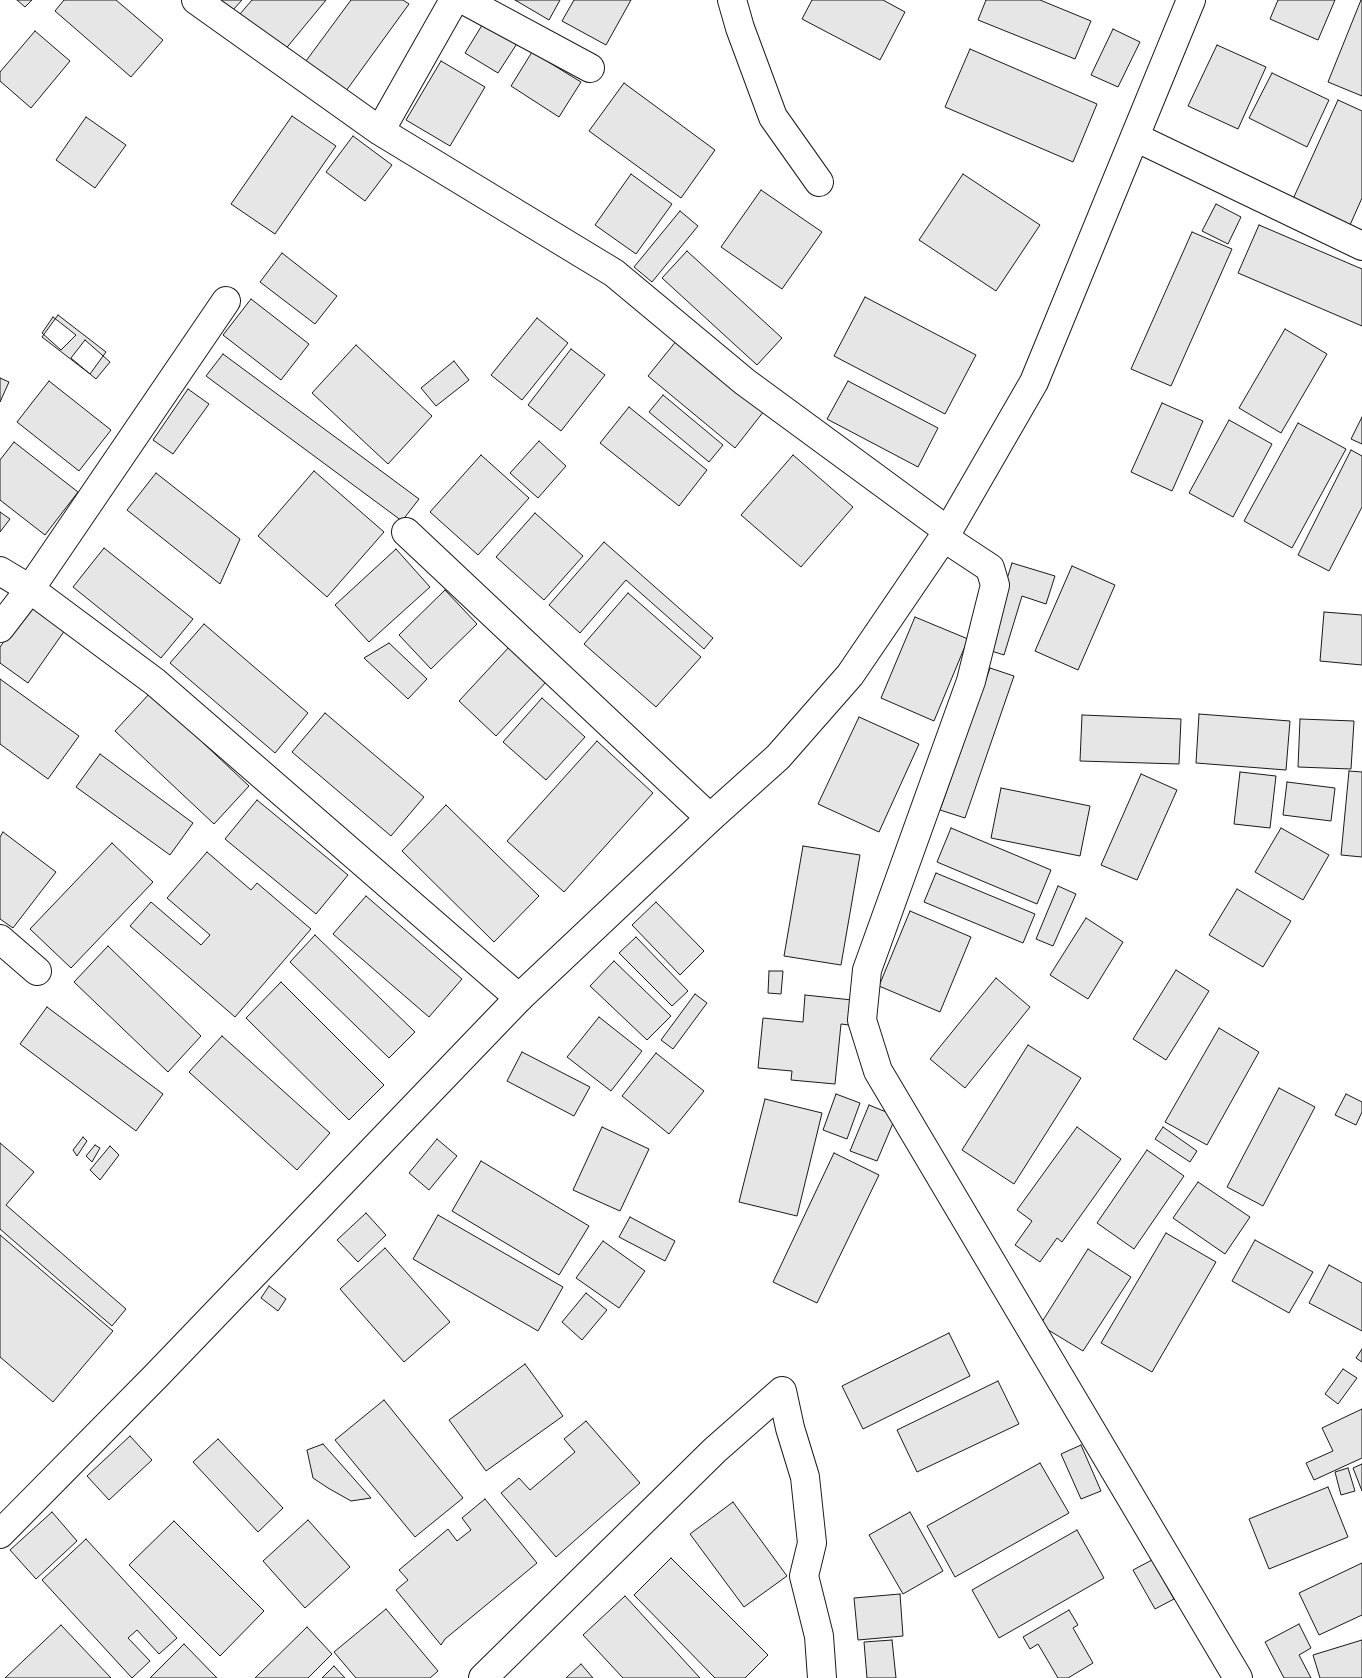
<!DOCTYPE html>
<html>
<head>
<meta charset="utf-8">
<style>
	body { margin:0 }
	canvas { display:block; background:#fff }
</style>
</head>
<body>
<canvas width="1362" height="1678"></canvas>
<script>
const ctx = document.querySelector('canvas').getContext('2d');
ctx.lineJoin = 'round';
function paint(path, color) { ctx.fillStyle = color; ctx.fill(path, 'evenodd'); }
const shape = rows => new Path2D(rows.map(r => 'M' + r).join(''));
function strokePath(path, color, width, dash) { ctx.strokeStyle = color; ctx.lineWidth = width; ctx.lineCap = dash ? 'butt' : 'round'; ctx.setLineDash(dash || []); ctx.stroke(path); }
const building = shape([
	[17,0,32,0,25,7,17,0],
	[64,0,116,0,163,40,131,77,55,11,64,0],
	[218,0,242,0,232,11,218,0],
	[252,0,326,0,284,51,240,14,252,0],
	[351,0,403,0,409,4,346,91,306,61,351,0],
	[515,0,560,0,549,20,515,0],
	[574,0,631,0,606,45,562,21,574,0],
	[812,0,883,0,905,12,880,60,802,19,812,0],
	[986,0,1040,0,1091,21,1075,59,978,20,986,0],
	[1278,0,1335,0,1318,40,1270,19,1278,0],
	[1361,0,1362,0,1362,96,1328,82,1361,0],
	[484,22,518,42,498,73,465,53,484,22],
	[1113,29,1140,42,1118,87,1091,75,1113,29],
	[35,31,70,61,31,108,0,81,0,72,35,31],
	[1217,45,1266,67,1238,129,1188,106,1217,45],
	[970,49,1097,104,1073,162,945,107,970,49],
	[532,52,581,82,559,117,511,86,532,52],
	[441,61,485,87,450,146,406,120,441,61],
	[1272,73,1329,100,1307,147,1249,118,1272,73],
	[624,83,715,150,681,198,589,131,624,83],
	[1338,100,1362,111,1362,198,1350,225,1293,199,1338,100],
	[292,116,336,146,275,234,231,204,292,116],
	[86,117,126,145,95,188,56,160,86,117],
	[353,136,392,165,365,201,326,172,353,136],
	[631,174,672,204,636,254,595,225,631,174],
	[963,174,1040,225,996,291,919,240,963,174],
	[761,190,822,232,782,289,721,247,761,190],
	[1216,204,1241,217,1228,244,1202,231,1216,204],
	[680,211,698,226,652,282,634,267,680,211],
	[1259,225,1362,269,1362,326,1238,273,1259,225],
	[1192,232,1232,249,1171,386,1131,369,1192,232],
	[687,251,782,338,757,365,662,278,687,251],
	[282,253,337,296,315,324,260,282,282,253],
	[865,297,976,355,945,414,834,356,865,297],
	[251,299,309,344,281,380,223,335,251,299],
	[58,315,106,352,90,374,42,337,58,315],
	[53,317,76,335,61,350,42,333,53,317],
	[537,318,568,343,522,400,491,375,537,318],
	[1285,329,1327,354,1281,433,1239,408,1285,329],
	[85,340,110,362,96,379,71,358,85,340],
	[677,340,764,411,735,448,648,376,677,340],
	[356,345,432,416,388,464,312,393,356,345],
	[571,349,605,375,561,431,528,405,571,349],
	[223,354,419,499,402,521,206,376,223,354],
	[454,361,469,380,436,406,421,388,454,361],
	[0,378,9,382,0,402,0,378],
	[49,381,111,430,79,471,17,422,49,381],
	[848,381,938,428,918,467,827,419,848,381],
	[188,389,209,404,173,454,153,440,188,389],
	[663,395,723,445,709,462,649,412,663,395],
	[1162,403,1203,421,1172,491,1131,472,1162,403],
	[629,407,707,470,679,506,600,443,629,407],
	[1362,417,1362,444,1351,439,1362,417],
	[1229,420,1272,444,1233,517,1189,493,1229,420],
	[1298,423,1346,449,1292,548,1244,521,1298,423],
	[539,441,566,466,538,498,510,473,539,441],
	[14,442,78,492,45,535,0,500,0,460,14,442],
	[1351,450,1362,456,1362,507,1329,571,1298,555,1351,450],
	[481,455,529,498,478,555,430,512,481,455],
	[793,455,853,507,801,567,741,515,793,455],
	[314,471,384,532,327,597,258,536,314,471],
	[156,473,240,539,220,584,127,510,156,473],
	[0,512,10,519,0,532,0,512],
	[535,513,583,556,544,600,496,557,535,513],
	[604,542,713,638,704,649,626,580,580,633,549,605,604,542],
	[104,548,193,619,161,658,73,587,104,548],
	[396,549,430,587,369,642,335,605,396,549],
	[1012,563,1055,576,1046,604,1022,596,1004,655,985,649,1012,563],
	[1072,566,1115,585,1078,670,1035,651,1072,566],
	[445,590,477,624,431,669,399,635,445,590],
	[628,593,701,657,656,707,584,644,628,593],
	[30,605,65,630,28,683,0,663,0,647,30,605],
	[1324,612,1362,615,1362,665,1320,661,1324,612],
	[915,617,968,639,934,721,881,698,915,617],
	[204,624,308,713,275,753,170,663,204,624],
	[389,643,427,679,408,699,364,658,389,643],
	[510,646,547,681,496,736,459,701,510,646],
	[990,668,1014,676,965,818,940,810,990,668],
	[0,679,79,736,48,779,0,744,0,679],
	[150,693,249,786,214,824,115,731,150,693],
	[542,698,585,737,546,780,503,742,542,698],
	[325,713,424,797,391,836,292,752,325,713],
	[1199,714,1290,721,1286,770,1196,763,1199,714],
	[1082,715,1181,719,1179,764,1080,761,1082,715],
	[859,717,919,744,879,832,818,804,859,717],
	[1300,719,1354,721,1351,769,1298,767,1300,719],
	[597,741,653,793,564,892,507,841,597,741],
	[100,754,193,823,170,855,76,787,100,754],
	[1349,771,1362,772,1362,857,1341,855,1349,771],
	[1240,772,1276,776,1270,828,1234,824,1240,772],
	[1141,774,1177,790,1137,880,1101,865,1141,774],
	[1287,782,1335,788,1331,821,1283,815,1287,782],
	[1001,788,1090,806,1080,856,991,838,1001,788],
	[257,800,348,875,316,914,225,839,257,800],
	[446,805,539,896,494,942,402,851,446,805],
	[951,828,1051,870,1037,904,937,862,951,828],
	[1281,828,1329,855,1303,900,1255,872,1281,828],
	[3,832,56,872,13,928,0,919,0,837,3,832],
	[112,843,153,882,71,968,30,929,112,843],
	[803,846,860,855,841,965,784,956,803,846],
	[207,852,251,890,257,883,311,929,235,1017,130,926,151,902,201,945,210,935,167,898,207,852],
	[936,873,1035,914,1023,943,924,902,936,873],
	[1058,886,1076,894,1053,946,1036,939,1058,886],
	[1237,889,1291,921,1263,967,1209,935,1237,889],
	[366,896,462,979,429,1017,333,934,366,896],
	[656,902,704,951,680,975,632,925,656,902],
	[910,911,971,937,940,1012,879,986,910,911],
	[1086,918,1123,942,1088,999,1050,975,1086,918],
	[315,935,415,1032,389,1058,290,962,315,935],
	[636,937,688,991,672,1006,619,953,636,937],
	[108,946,201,1036,168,1072,74,982,108,946],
	[614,961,671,1016,647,1040,590,986,614,961],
	[1176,970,1209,991,1166,1060,1133,1039,1176,970],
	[769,971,783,971,781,994,768,993,769,971],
	[996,978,1030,1007,965,1088,930,1059,996,978],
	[281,982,384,1085,349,1120,246,1018,281,982],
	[695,994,707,1003,673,1049,661,1040,695,994],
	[805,995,852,1000,849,1025,841,1024,835,1084,791,1080,792,1071,758,1068,763,1018,803,1022,805,995],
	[47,1007,163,1094,136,1131,20,1044,47,1007],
	[599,1017,642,1051,611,1091,567,1057,599,1017],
	[1219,1028,1259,1052,1207,1145,1165,1122,1219,1028],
	[222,1036,330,1133,297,1170,189,1072,222,1036],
	[1028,1045,1081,1078,1014,1184,962,1150,1028,1045],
	[522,1052,590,1087,574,1116,507,1081,522,1052],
	[656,1053,704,1091,669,1134,622,1096,656,1053],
	[1279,1088,1315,1107,1263,1206,1227,1187,1279,1088],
	[836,1094,860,1103,847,1139,823,1130,836,1094],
	[1346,1094,1362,1102,1362,1112,1356,1125,1335,1115,1346,1094],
	[765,1099,822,1113,797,1216,739,1202,765,1099],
	[869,1105,896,1116,877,1161,850,1151,869,1105],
	[602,1127,649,1149,620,1211,573,1190,602,1127],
	[1077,1127,1121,1159,1062,1242,1057,1238,1040,1262,1015,1245,1032,1221,1017,1210,1077,1127],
	[1163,1127,1197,1151,1190,1162,1155,1139,1163,1127],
	[83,1137,87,1141,77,1156,73,1150,83,1137],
	[437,1139,457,1156,429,1190,409,1173,437,1139],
	[0,1143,34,1172,6,1205,126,1309,112,1326,0,1229,0,1143],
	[95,1145,100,1148,92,1162,86,1156,95,1145],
	[110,1146,119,1155,100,1180,90,1170,110,1146],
	[1147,1150,1184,1176,1134,1249,1097,1223,1147,1150],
	[834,1153,879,1175,817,1303,773,1282,834,1153],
	[481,1161,589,1226,559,1275,452,1211,481,1161],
	[1198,1182,1250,1217,1225,1254,1173,1218,1198,1182],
	[366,1213,386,1235,358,1262,337,1240,366,1213],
	[438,1215,563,1287,538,1331,413,1259,438,1215],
	[630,1217,675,1241,665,1261,619,1237,630,1217],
	[1166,1233,1216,1262,1152,1372,1101,1343,1166,1233],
	[0,1235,113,1331,53,1402,0,1357,0,1235],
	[1255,1240,1313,1272,1289,1313,1232,1281,1255,1240],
	[603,1241,645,1271,619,1308,576,1278,603,1241],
	[385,1248,450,1322,404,1362,340,1289,385,1248],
	[1088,1249,1131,1277,1083,1351,1040,1325,1088,1249],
	[1329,1265,1362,1283,1362,1331,1309,1303,1329,1265],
	[269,1286,286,1299,278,1311,261,1298,269,1286],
	[586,1293,607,1310,582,1340,562,1322,586,1293],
	[949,1333,970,1376,863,1429,842,1386,949,1333],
	[1362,1349,1362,1362,1356,1358,1362,1349],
	[525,1364,563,1416,486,1471,449,1420,525,1364],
	[1343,1369,1357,1378,1338,1404,1325,1394,1343,1369],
	[998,1381,1019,1424,917,1472,897,1430,998,1381],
	[384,1400,463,1498,415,1537,335,1440,384,1400],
	[1362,1409,1362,1458,1314,1480,1306,1463,1333,1451,1322,1428,1362,1409],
	[586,1421,640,1483,556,1557,501,1493,519,1478,530,1490,575,1452,564,1439,586,1421],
	[130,1436,152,1460,109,1500,87,1476,130,1436],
	[218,1439,283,1508,258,1532,193,1462,218,1439],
	[323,1444,371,1498,351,1501,328,1488,313,1478,307,1450,323,1444],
	[1081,1445,1101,1491,1081,1499,1061,1454,1081,1445],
	[1040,1463,1069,1513,955,1577,927,1526,1040,1463],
	[1362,1464,1362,1491,1353,1468,1362,1464],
	[1348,1468,1355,1491,1341,1495,1335,1472,1348,1468],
	[1328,1487,1348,1537,1269,1569,1249,1519,1328,1487],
	[485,1499,537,1563,445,1639,441,1645,396,1590,408,1580,399,1570,448,1529,457,1541,471,1530,462,1518,485,1499],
	[733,1502,787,1576,744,1607,690,1534,733,1502],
	[52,1512,77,1541,36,1579,10,1550,52,1512],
	[910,1512,943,1571,903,1594,869,1535,910,1512],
	[308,1520,350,1567,305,1608,263,1561,308,1520],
	[174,1521,264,1611,220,1656,129,1565,174,1521],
	[1077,1530,1104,1578,999,1638,972,1590,1077,1530],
	[86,1539,177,1638,159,1654,137,1630,128,1638,150,1661,132,1678,42,1580,86,1539],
	[671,1558,768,1655,745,1678,715,1678,634,1595,671,1558],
	[1152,1560,1174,1599,1155,1609,1133,1570,1152,1560],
	[1362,1563,1362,1615,1319,1635,1299,1593,1362,1563],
	[900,1594,903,1636,858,1640,854,1598,900,1594],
	[625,1596,700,1678,623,1678,583,1635,625,1596],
	[386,1609,438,1671,430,1678,356,1678,334,1652,386,1609],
	[1069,1610,1078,1625,1073,1628,1093,1663,1068,1678,1058,1678,1038,1644,1030,1649,1023,1637,1069,1610],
	[1299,1624,1311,1648,1299,1655,1311,1678,1284,1678,1265,1642,1299,1624],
	[61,1625,111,1678,5,1678,61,1625],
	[307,1627,332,1654,308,1678,255,1678,307,1627],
	[892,1640,896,1678,867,1678,864,1642,892,1640],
	[1362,1640,1362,1678,1320,1678,1313,1655,1362,1640],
	[184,1644,217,1678,150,1678,184,1644],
	[581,1664,593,1678,566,1678,581,1664],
	[334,1666,345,1678,322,1678,334,1666]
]);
paint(building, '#e6e6e6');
strokePath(building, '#1a1a1a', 1);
const street = shape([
	[196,0,380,131,614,273,745,382,948,531],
	[464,0,590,68],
	[732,0,740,28,773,117,819,182],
	[380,131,454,0],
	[1135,137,1362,246],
	[406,532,710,818],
	[943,537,990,568,995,585,971,681,867,970,862,1020,878,1071,1238,1678],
	[0,571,30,589,155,682,519,998],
	[0,628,30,589,226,301],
	[0,939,37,971],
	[483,1678,715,1450,782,1391,790,1428,805,1477,812,1543,804,1576,819,1636,822,1678]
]);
const secondary = shape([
	[0,1534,156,1376,519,998,710,818,778,757,850,675,948,531,1034,382,1191,0]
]);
strokePath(street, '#1a1a1a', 30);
strokePath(secondary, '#1a1a1a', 30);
strokePath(street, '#fff', 28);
strokePath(secondary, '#fff', 28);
</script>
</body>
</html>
